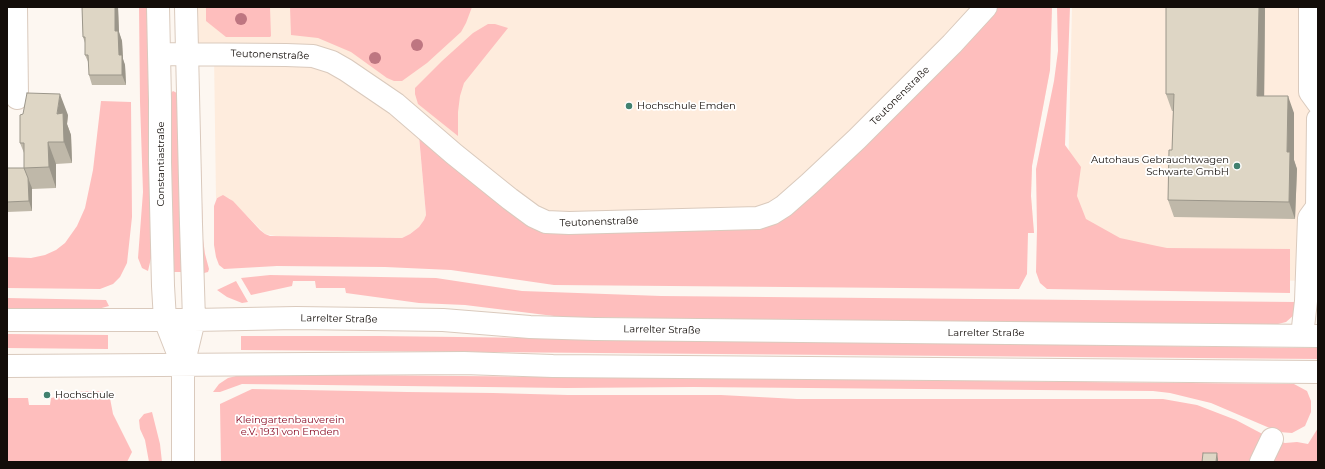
<!DOCTYPE html>
<html>
<head>
<meta charset="utf-8">
<style>
	body { margin:0 }
	#map { position:relative; width:1325px; height:469px; overflow:hidden; background:#fdf7f1; font-family:Montserrat,sans-serif }
	canvas { display:block }
	.frame { position:absolute; inset:0; border:8px solid #130d09; pointer-events:none }
</style>
</head>
<body>
<div id="map">
<canvas width="1325" height="469"></canvas>
<div class="frame"></div>
</div>
<script>
const ctx = document.querySelector('canvas').getContext('2d');
ctx.lineJoin = 'round';
function paint(path, color) { ctx.fillStyle = color; ctx.fill(path, 'evenodd'); }
const shape = rows => new Path2D(rows.map(r => 'M' + r).join(''));
function strokePath(path, color, width, dash) { ctx.strokeStyle = color; ctx.lineWidth = width; ctx.lineCap = dash ? 'butt' : 'round'; ctx.setLineDash(dash || []); ctx.stroke(path); }
function write(font, color, halo, rows, align = 'center') {
  ctx.font = font + ' Montserrat,sans-serif'; ctx.lineWidth = 3.5; ctx.setLineDash([]); ctx.textBaseline = 'middle'; ctx.strokeStyle = halo; ctx.fillStyle = color; for (const [text, x, y, turn = 0] of rows) {
    ctx.save(); ctx.translate(x, y); ctx.rotate((+turn || 0) * Math.PI / 180); ctx.textAlign = isNaN(turn) ? turn : align; if (halo) ctx.strokeText(text, 0, 0); ctx.fillText(text, 0, 0); ctx.restore();
  }
}
paint(shape([
	[186,7,1052,7,1050,70,1032,166,1031,196,1034,233,821,222,553,223,419,137,426,215,424,220,419,227,410,234,402,238,276,236,265,234,229,198,218,197,216,199,214,54,187,54],
	[1072,7,1318,7,1318,281,1166,279,1066,266]
]), '#feecdd');
paint(shape([
	[139,7,150,7,153,210,151,258,148,271,142,268,138,258,143,192,140,102],
	[206,7,270,7,271,36,270,37,226,37,206,21],
	[290,7,472,7,466,23,461,32,427,63,402,81,394,81,387,78,351,52,318,38,291,35],
	[986,7,1052,7,1050,70,1032,166,1031,196,1034,233,1028,233,1027,274,1019,289,554,285,451,270,385,267,277,266,224,269,219,265,216,257,214,245,214,206,217,198,223,195,233,201,260,230,265,234,270,236,402,238,410,234,419,227,424,220,426,215,419,136,533,216,758,218],
	[1057,7,1070,7,1065,145,1081,167,1077,196,1086,219,1120,238,1157,246,1167,248,1290,249,1290,293,1047,289,1040,283,1036,272,1037,229,1036,169,1054,81,1058,51],
	[488,24,495,24,508,28,464,83,460,96,458,112,458,136,418,104,415,94,415,88,442,61,473,33],
	[193,88,199,88,203,239,205,254,209,269,208,272,204,273,199,256],
	[173,91,177,93,181,272,173,272,169,95],
	[101,101,131,102,132,217,127,263,120,277,113,284,100,289,7,288,7,257,31,258,45,255,56,250,65,243,77,226,85,208,93,170],
	[270,275,436,278,522,291,661,296,1295,302,1296,306,1294,315,1286,322,1274,325,562,317,465,305,419,303,346,293,345,288,316,288,315,281,293,281,292,286,251,295,241,278],
	[236,281,248,302,242,303,227,297,217,290],
	[7,298,106,300,109,306,98,309,7,310],
	[7,334,108,335,108,349,7,348],
	[241,336,380,336,1318,348,1318,359,241,350],
	[253,374,1294,384,1307,391,1311,401,1311,412,1305,426,1292,433,1279,432,1211,403,1170,393,1153,391,694,387,566,388,242,384,220,392,213,392,219,384,228,378,240,375],
	[252,389,407,392,493,393,568,395,721,395,797,399,1163,399,1197,405,1236,420,1272,439,1285,443,1297,442,1308,444,1318,428,1318,462,221,462,220,404],
	[84,391,99,391,109,393,113,414,132,452,127,462,7,462,7,398,28,398,29,405,50,405,51,398],
	[152,412,160,444,162,462,149,462,145,440,140,429,139,420,144,414]
]), '#febebd');
const minor = shape([
	[16,7,17,98],
	[158,7,160,101,160,162,163,286,165,320,183,366],
	[1310,7,1310,92,1318,103],
	[159,54,286,55,313,56,332,62,346,70,396,104,454,154,510,199,533,216,546,222,569,223,758,218,773,213,784,206,809,184,857,139,952,44,986,7],
	[7,320,194,320,296,318,443,320,530,327,595,329,1318,336],
	[1302,336,1306,301,1309,218,1317,207,1318,119],
	[7,366,464,363,553,366,1318,372],
	[183,462,183,366,194,320,191,224,186,7],
	[1261,462,1272,439]
]);
strokePath(minor, '#dacabd', 24);
strokePath(minor, '#fff', 22);
ctx.fillStyle = '#be7681';
for (const [x, y] of [
	[241,19],
	[417,45],
	[375,58]
]) { ctx.beginPath(); ctx.arc(x, y, 6, 0, 2 * Math.PI); ctx.fill(); }
paint(shape([
	[82,7,118,7,119,32,122,41,123,59,125,65,126,85,92,85,89,75,89,64,85,55,85,43,83,37],
	[1166,7,1265,7,1264,96,1294,113,1294,160,1297,169,1295,219,1174,217,1168,200,1172,150,1173,111,1172,111,1166,94],
	[68,115,67,124,71,135,72,163,56,164,56,188,32,189,32,188,32,211,7,212,7,168,24,168,24,153,20,143]
]), '#bfb8a9');
paint(shape([
	[115,7,118,7,119,32,122,41,123,59,125,65,126,85,122,75,119,55,115,31],
	[1259,7,1265,7,1264,113,1257,96],
	[60,94,68,115,67,124,71,135,72,163,64,142,57,114],
	[1288,96,1294,113,1294,160,1297,169,1295,219,1289,202,1287,152],
	[48,142,56,164,56,188,49,167],
	[28,178,32,188,32,211,29,201],
	[1217,453,1218,459,1218,462,1216,462]
]), '#9b968a');
const building = shape([
	[82,7,115,7,115,31,118,31,119,55,122,55,122,75,89,75,88,55,85,55,85,37,83,37,82,7],
	[1166,7,1259,7,1257,96,1288,96,1287,152,1290,152,1289,202,1168,200,1169,150,1172,150,1174,94,1166,94,1166,7],
	[27,93,60,94,57,114,63,113,64,142,48,142,49,167,24,168,24,143,20,143,20,115,23,114,27,93],
	[7,168,24,168,28,178,29,201,7,202,7,168],
	[1203,453,1217,453,1216,462,1202,462,1203,453]
]);
paint(building, '#ded6c5');
strokePath(building, '#9b968a', 1);
for (const [x, y, r, color] of [
	[629,106,4,"#41816f"],
	[1237,166,4,"#41816f"],
	[47,395,4,"#41816f"]
]) { const dot = new Path2D(); dot.arc(x, y, r, 0, 2 * Math.PI); ctx.fillStyle = color; ctx.fill(dot); strokePath(dot, '#fff', 1.5); }
write('10px', '#130d09', '#fff', [
	["Teutonenstraße",270,55,2],
	["Teutonenstraße",900,96,-45],
	["Constantiastraße",161,164,-90],
	["Teutonenstraße",599,222,-2],
	["Larrelter Straße",339,319,1],
	["Larrelter Straße",662,330,1],
	["Larrelter Straße",986,333]
]);
write('10px', '#130d09', '#fff', [
	["Hochschule Emden",637,106],
	["Autohaus Gebrauchtwagen",1229,160,"right"],
	["Schwarte GmbH",1229,172,"right"],
	["Hochschule",55,395]
], 'left');
write('10px', '#8b0d25', '#fff', [
	["Kleingartenbauverein",290,420],
	["e.V. 1931 von Emden",290,432]
]);
</script>
</body>
</html>
